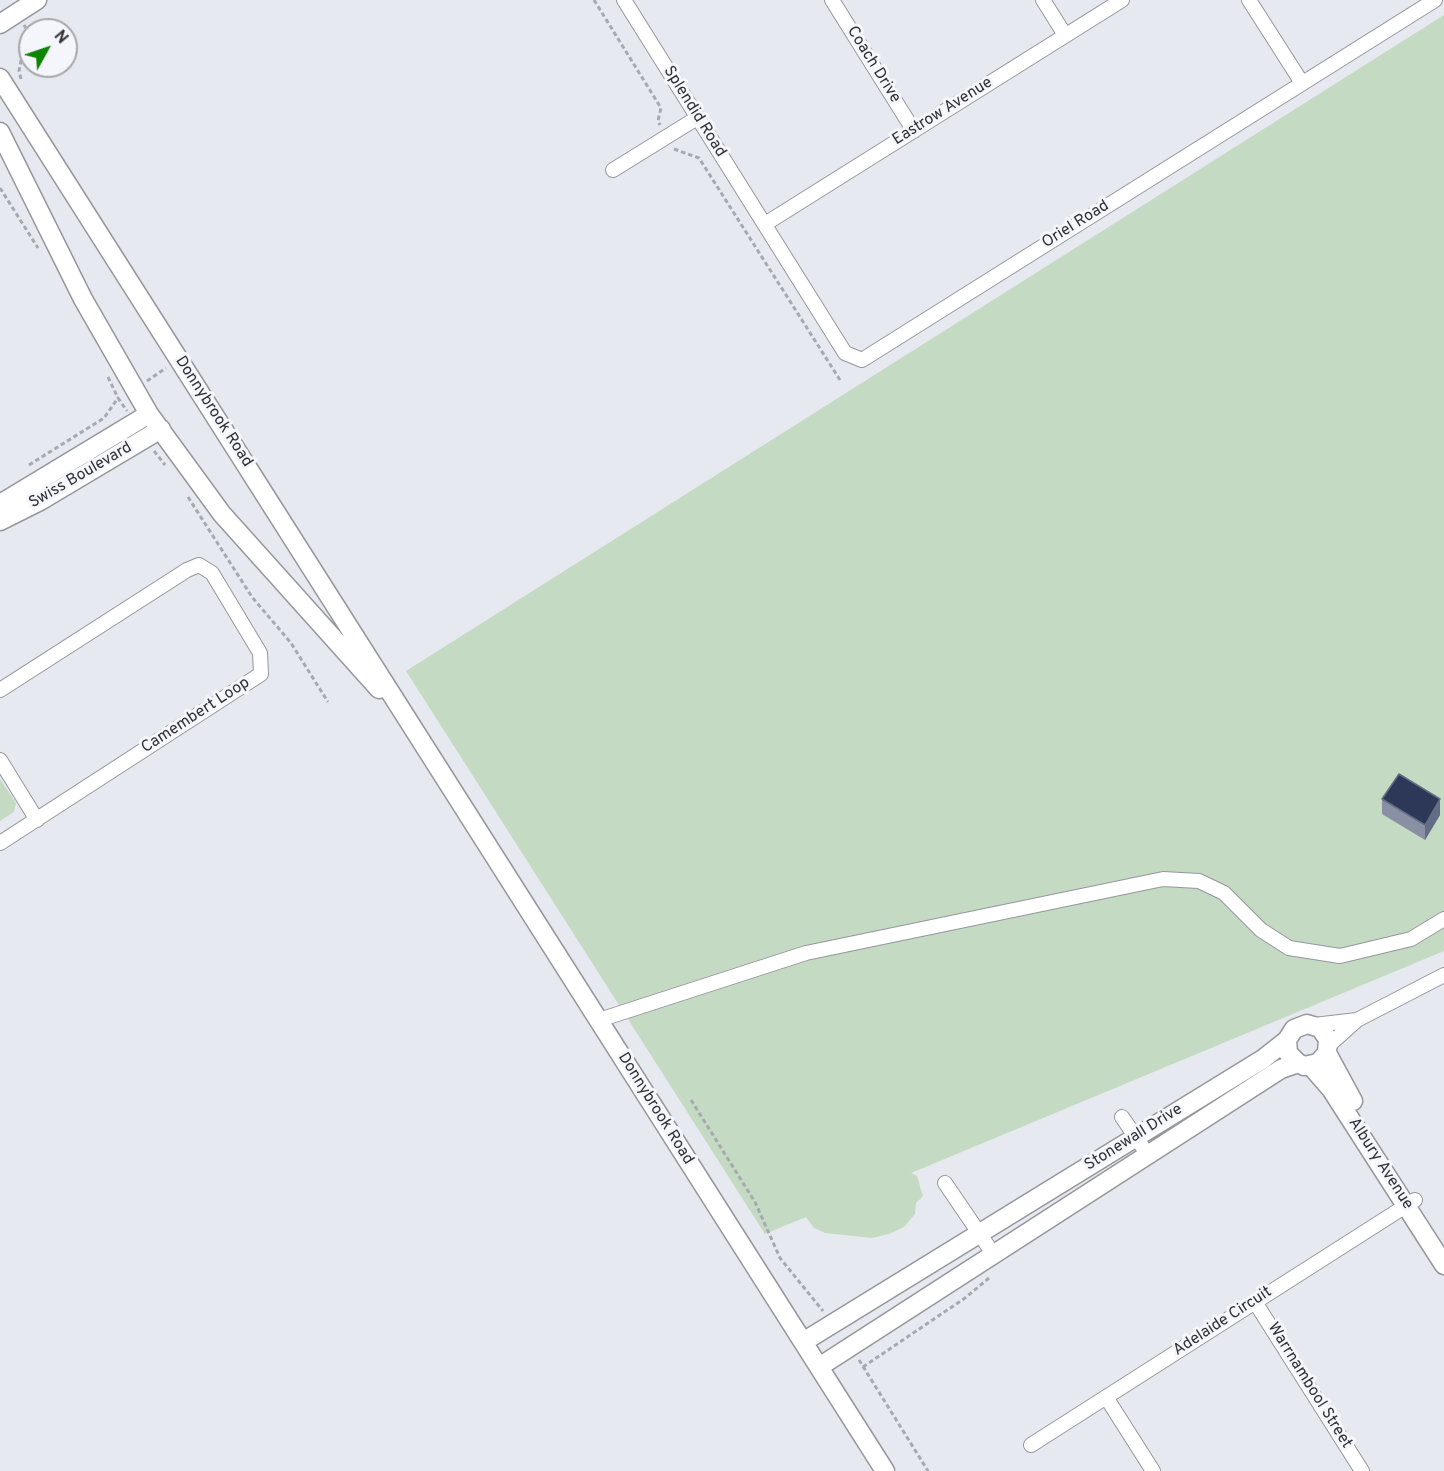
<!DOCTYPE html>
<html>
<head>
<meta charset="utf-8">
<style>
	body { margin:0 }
	#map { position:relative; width:1444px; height:1471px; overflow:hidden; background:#e6e9ef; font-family:Overpass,sans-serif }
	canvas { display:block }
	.north { position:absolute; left:18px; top:18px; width:60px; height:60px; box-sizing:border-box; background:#f4f6fc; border:2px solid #a5a7ac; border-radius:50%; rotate:50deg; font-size:16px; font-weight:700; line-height:24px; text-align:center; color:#2f3033 }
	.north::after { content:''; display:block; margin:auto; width:21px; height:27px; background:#0d8501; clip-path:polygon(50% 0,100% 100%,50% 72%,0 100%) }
</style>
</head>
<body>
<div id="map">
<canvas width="1444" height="1471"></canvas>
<div class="north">N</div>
</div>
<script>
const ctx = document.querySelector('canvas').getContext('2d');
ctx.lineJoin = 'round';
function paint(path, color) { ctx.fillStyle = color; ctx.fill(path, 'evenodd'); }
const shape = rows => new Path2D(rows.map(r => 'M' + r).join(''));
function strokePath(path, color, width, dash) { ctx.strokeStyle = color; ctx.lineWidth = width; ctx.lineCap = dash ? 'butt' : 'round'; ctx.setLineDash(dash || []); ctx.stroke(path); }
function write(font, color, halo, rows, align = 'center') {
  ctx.font = font + ' Overpass,sans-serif'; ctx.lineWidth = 6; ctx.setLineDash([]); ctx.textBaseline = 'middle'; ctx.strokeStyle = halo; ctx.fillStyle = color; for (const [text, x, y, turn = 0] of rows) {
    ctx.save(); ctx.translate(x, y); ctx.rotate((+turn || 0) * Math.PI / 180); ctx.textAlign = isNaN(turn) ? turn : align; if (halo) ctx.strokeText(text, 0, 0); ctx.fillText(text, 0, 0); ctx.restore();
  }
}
paint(shape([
	[1444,15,1444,951,911,1173,917,1176,923,1196,916,1203,915,1214,904,1227,889,1234,872,1238,825,1233,814,1228,806,1217,765,1234,406,671],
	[0,779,16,803,14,812,0,821]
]), '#c5dac2');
const street = shape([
	[624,0,845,353,862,360,1435,0],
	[832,0,914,131],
	[1043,0,1065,35],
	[1249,0,1302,83],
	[613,170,697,118],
	[765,224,1122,0],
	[0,690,187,570,199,565,212,573,260,653,261,674,0,843],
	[0,760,37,820],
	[599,1020,806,953,1163,879,1199,881,1224,893,1261,930,1289,948,1340,956,1411,939,1444,919],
	[1314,1025,1357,1020],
	[1328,1046,1357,1020,1444,975],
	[1122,1117,1148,1155],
	[945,1183,994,1255],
	[1255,1302,1362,1471],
	[1106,1397,1153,1471],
	[1031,1445,1415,1200]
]);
const secondary = shape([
	[0,24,37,0],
	[0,78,885,1471],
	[0,132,83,299,149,414,222,514,379,689],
	[0,504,149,414],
	[0,521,40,501,161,429],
	[1327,1053,1353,1101],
	[1311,1066,1331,1089,1444,1265],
	[803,1342,1263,1059,1287,1040,1294,1029,1307,1024,1320,1028,1328,1039,1327,1053,1318,1063,1304,1066,1298,1063,1288,1053,1287,1040],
	[819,1367,1281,1069,1298,1063]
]);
strokePath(street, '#95979d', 16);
strokePath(secondary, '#95979d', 21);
strokePath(shape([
	[594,0,661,108,658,121,660,125],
	[21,79,19,71,27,30,24,25],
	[674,149,699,158,840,380],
	[0,188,38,248],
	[108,377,118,398],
	[147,381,166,368],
	[154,451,165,465],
	[29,465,104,418,118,398,127,411],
	[188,497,252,597,291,643,328,702],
	[691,1100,755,1202,780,1258,823,1311],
	[859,1360,928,1471],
	[863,1367,965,1298,989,1278]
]), '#a6a9ae', 3, [4.5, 3]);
strokePath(street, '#fff', 14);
strokePath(secondary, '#fff', 18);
paint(shape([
	[1382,799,1440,815,1425,840,1382,814]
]), '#8a90a4');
paint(shape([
	[1440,799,1440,815,1425,840,1425,825]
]), '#646d85');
const building = shape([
	[1399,774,1440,799,1425,825,1382,799,1399,774]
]);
paint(building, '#2d3858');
strokePath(building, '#646d85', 1.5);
write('16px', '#2f3033', '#f4f6fc', [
	["Coach Drive",873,65,58],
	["Splendid Road",694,112,58],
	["Eastrow Avenue",943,112,-32],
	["Oriel Road",1076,225,-32],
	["Donnybrook Road",213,412,57],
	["Swiss Boulevard",81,476,-30],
	["Camembert Loop",196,716,-33],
	["Donnybrook Road",655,1109,58],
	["Stonewall Drive",1134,1138,-32],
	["Albury Avenue",1380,1164,57],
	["Adelaide Circuit",1223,1322,-33],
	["Warrnambool Street",1309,1386,58]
]);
</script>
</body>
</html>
